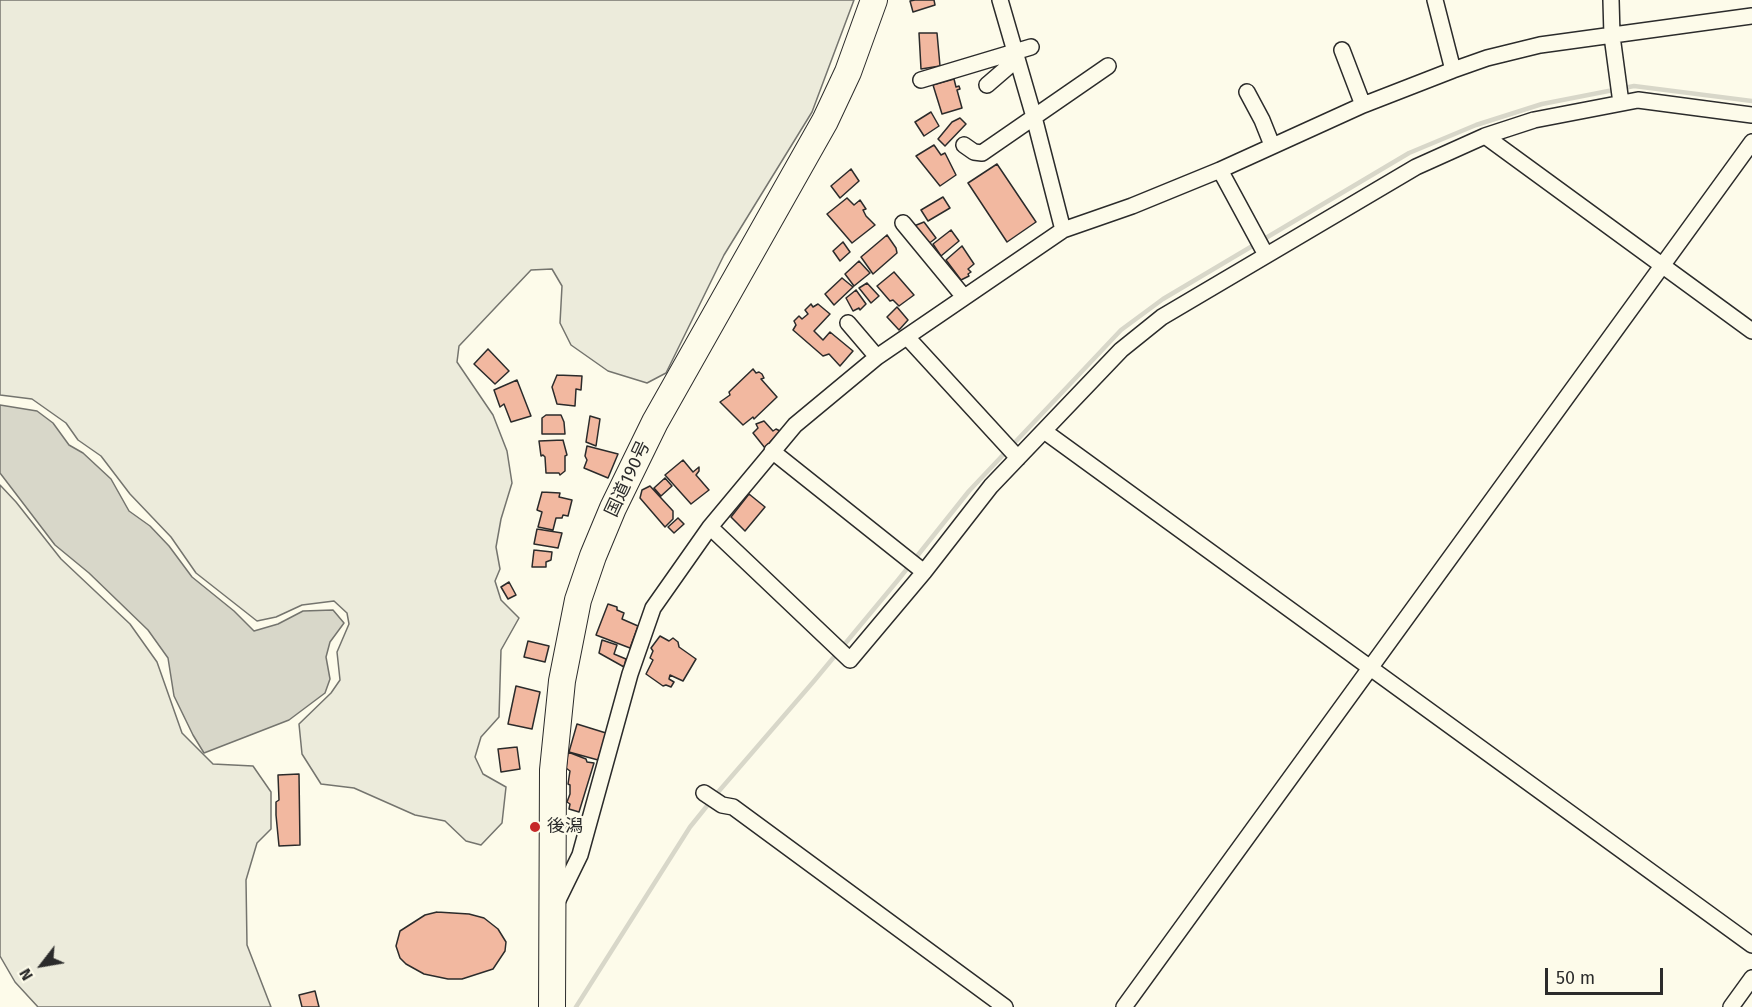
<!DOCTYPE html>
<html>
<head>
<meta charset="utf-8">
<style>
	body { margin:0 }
	#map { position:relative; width:1752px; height:1007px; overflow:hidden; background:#fdfbea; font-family:"Fira Sans",sans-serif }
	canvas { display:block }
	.north { position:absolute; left:12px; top:935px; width:60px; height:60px; -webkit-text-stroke:4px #fdfbea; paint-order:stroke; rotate:239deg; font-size:16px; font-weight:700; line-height:24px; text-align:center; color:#2b2b2b }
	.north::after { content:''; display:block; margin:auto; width:21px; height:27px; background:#2b2b2b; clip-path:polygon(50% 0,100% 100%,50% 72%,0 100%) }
	.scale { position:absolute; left:1545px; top:968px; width:118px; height:27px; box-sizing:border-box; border:3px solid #2b2b2b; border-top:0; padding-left:8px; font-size:18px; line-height:21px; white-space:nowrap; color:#2b2b2b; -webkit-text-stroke:4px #fdfbea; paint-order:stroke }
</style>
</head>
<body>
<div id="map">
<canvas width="1752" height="1007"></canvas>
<div class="north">N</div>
<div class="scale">50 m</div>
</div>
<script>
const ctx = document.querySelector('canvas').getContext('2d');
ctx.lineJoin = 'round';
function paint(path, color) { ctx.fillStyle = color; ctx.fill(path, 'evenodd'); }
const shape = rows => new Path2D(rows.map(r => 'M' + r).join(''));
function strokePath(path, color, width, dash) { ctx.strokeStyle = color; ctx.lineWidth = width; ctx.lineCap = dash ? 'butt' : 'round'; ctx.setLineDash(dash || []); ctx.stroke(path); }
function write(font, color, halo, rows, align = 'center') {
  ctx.font = font + ' "Fira Sans","Noto Sans JP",sans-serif'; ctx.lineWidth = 4.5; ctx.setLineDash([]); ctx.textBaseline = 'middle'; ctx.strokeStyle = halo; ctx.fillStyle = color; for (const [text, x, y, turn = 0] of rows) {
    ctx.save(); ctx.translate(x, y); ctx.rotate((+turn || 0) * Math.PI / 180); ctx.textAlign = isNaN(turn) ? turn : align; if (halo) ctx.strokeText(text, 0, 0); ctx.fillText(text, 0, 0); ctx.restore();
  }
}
const green = shape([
	[0,0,854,0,812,112,724,255,666,373,647,383,608,371,571,345,560,323,562,286,552,269,531,270,459,346,457,362,493,415,507,451,512,483,501,519,496,547,500,569,495,581,501,600,519,618,501,650,499,717,481,737,475,757,483,774,506,787,502,823,481,845,466,841,445,821,415,815,354,788,321,784,302,754,299,724,331,693,340,680,337,652,349,624,347,613,334,601,302,605,276,617,257,621,196,573,171,537,130,494,101,456,78,440,66,423,32,399,0,395,0,0],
	[0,485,16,502,61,559,130,624,157,662,182,733,213,764,253,766,271,792,271,829,257,843,246,880,247,945,271,1007,38,1007,15,982,0,956,0,485]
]);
paint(green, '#ecebdb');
strokePath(green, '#74746e', 1.5);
const water = shape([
	[0,405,37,411,53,423,69,445,83,453,111,479,129,511,150,526,169,546,192,577,234,611,254,631,278,624,303,611,333,610,344,623,330,642,326,657,330,679,325,693,289,720,204,753,193,735,174,696,168,658,148,630,89,573,55,545,0,473,0,405]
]);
paint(water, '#d8d7c9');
strokePath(water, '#74746e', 1.5);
strokePath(shape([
	[576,1007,690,827,719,791,814,681,898,580,969,491,1121,330,1163,299,1409,153,1476,125,1542,104,1634,86,1752,101]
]), '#d8d7c9', 4.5);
const building = shape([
	[915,0,934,0,935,5,913,12,910,1,915,0],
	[919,33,937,33,940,66,921,69,919,33],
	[954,79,956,87,959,86,960,89,957,90,962,108,942,114,933,85,954,79],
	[931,112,939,126,924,136,915,122,931,112],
	[960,118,966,124,945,146,938,139,952,122,960,118],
	[934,145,941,155,945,153,956,175,940,186,916,156,934,145],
	[997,164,1036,222,1007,242,968,183,997,164],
	[851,169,859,181,840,198,831,186,851,169],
	[943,197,950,208,928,221,921,210,943,197],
	[847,198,854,205,860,200,866,209,863,210,866,216,875,225,852,243,827,214,847,198],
	[924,222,936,238,927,245,914,226,924,222],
	[951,230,959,241,941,256,933,244,951,230],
	[887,235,896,248,897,253,873,274,861,257,887,235],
	[843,242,850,252,840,261,833,251,843,242],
	[962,246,974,264,968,269,971,272,968,274,969,276,961,280,946,260,962,246],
	[859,261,870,273,854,286,845,274,859,261],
	[894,272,914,295,899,306,893,300,890,301,877,286,894,272],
	[842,278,853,287,834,305,825,294,842,278],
	[867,283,879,296,871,303,859,288,867,283],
	[856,290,866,304,860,310,859,308,853,311,846,298,856,290],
	[811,304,813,307,818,304,830,314,814,331,823,340,830,332,853,351,840,366,829,354,823,356,793,330,796,325,794,321,799,316,802,319,808,314,805,310,811,304],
	[897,307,908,320,899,330,887,317,897,307],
	[488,349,509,371,495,384,474,364,488,349],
	[753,369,756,373,759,372,762,374,764,378,761,379,777,397,754,419,753,417,743,425,720,402,730,395,729,392,753,369],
	[557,375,582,376,581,390,576,389,575,406,557,404,552,387,557,375],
	[517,380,531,416,511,422,504,404,500,407,494,390,517,380],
	[546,415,561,415,564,422,565,434,542,434,542,418,546,415],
	[590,416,600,419,596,446,586,442,590,416],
	[764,421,773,431,776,429,780,431,765,448,753,433,758,428,756,424,764,421],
	[563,440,567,455,565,456,565,471,560,475,559,473,546,473,545,457,543,455,541,456,539,441,563,440],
	[587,446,618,454,608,478,584,468,587,460,585,456,587,446],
	[683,460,693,472,699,467,699,471,696,475,709,490,691,504,665,475,683,460],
	[665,478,672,486,661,496,654,488,665,478],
	[650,486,673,511,673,519,665,527,640,498,642,490,650,486],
	[542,492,560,493,559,497,572,500,568,516,563,515,562,518,556,518,553,530,538,527,542,512,537,510,542,492],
	[749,494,765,507,745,531,731,517,749,494],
	[678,518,684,524,674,533,668,527,678,518],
	[537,529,562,533,558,548,534,544,537,529],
	[534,550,552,552,551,560,546,562,546,567,532,567,534,550],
	[509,582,516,595,508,599,501,587,509,582],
	[608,604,617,607,617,610,624,613,622,619,638,626,630,648,596,635,608,604],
	[660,636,669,641,673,638,678,642,679,647,696,659,683,681,670,675,669,679,674,682,671,687,666,685,663,686,646,674,653,660,650,658,653,651,651,648,660,636],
	[602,640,617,645,614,654,626,659,624,667,599,653,602,640],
	[528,641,549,646,545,662,524,657,528,641],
	[516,686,540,692,532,729,508,724,516,686],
	[577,724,606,733,598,760,569,752,577,724],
	[517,747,520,769,501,772,498,749,517,747],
	[568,752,586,759,587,762,594,763,579,812,569,809,570,804,567,802,570,794,570,785,568,784,570,771,566,768,568,752],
	[299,774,300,845,279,846,276,815,276,802,279,800,278,775,299,774],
	[437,912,469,914,484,918,498,929,506,942,505,951,493,969,462,979,448,979,424,974,406,964,400,958,396,946,400,931,425,915,437,912],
	[315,991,319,1007,302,1007,299,995,315,991]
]);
paint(building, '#f2b8a0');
strokePath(building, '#2b2b2b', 1.5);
const street = shape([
	[1000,0,1034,117,1063,230],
	[1435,0,1453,70],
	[1611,0,1612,36,1621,103],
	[1342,50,1363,105],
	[921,80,1031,47],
	[987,85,1016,60],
	[1247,92,1262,120,1272,145],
	[1485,136,1752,331],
	[964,145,974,152,982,153,1108,66],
	[1220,170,1266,255],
	[903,223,964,297],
	[848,323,877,357],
	[907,337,1018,458],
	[1044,431,1752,945],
	[772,451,924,572],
	[710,527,850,660,924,572,991,486,1121,350,1162,317,1416,167,1485,136,1534,120,1638,100,1752,115],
	[704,793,722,805,733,807,1005,1007],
	[557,902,580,855,630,674,653,608,710,527,795,425,877,357,1063,230,1132,206,1220,170,1363,105,1453,70,1487,58,1540,45,1752,16],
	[1124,1007,1752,142],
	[1731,1007,1752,978]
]);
const highway = shape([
	[552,1007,553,770,562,681,578,600,593,556,613,508,655,422,825,121,848,72,874,0]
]);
strokePath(street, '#2b2b2b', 18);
strokePath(highway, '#2b2b2b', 28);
strokePath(street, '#fdfbea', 15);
strokePath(highway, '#fdfbea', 26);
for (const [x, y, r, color] of [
	[535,827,6,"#c62828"]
]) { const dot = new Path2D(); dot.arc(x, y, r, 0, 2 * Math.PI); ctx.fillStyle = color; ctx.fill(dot); strokePath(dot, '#fdfbea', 2); }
write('18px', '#2b2b2b', '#fdfbea', [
	["国道190号",628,479,-65]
]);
write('18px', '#2b2b2b', '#fdfbea', [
	["後潟",547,827]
], 'left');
</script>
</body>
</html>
